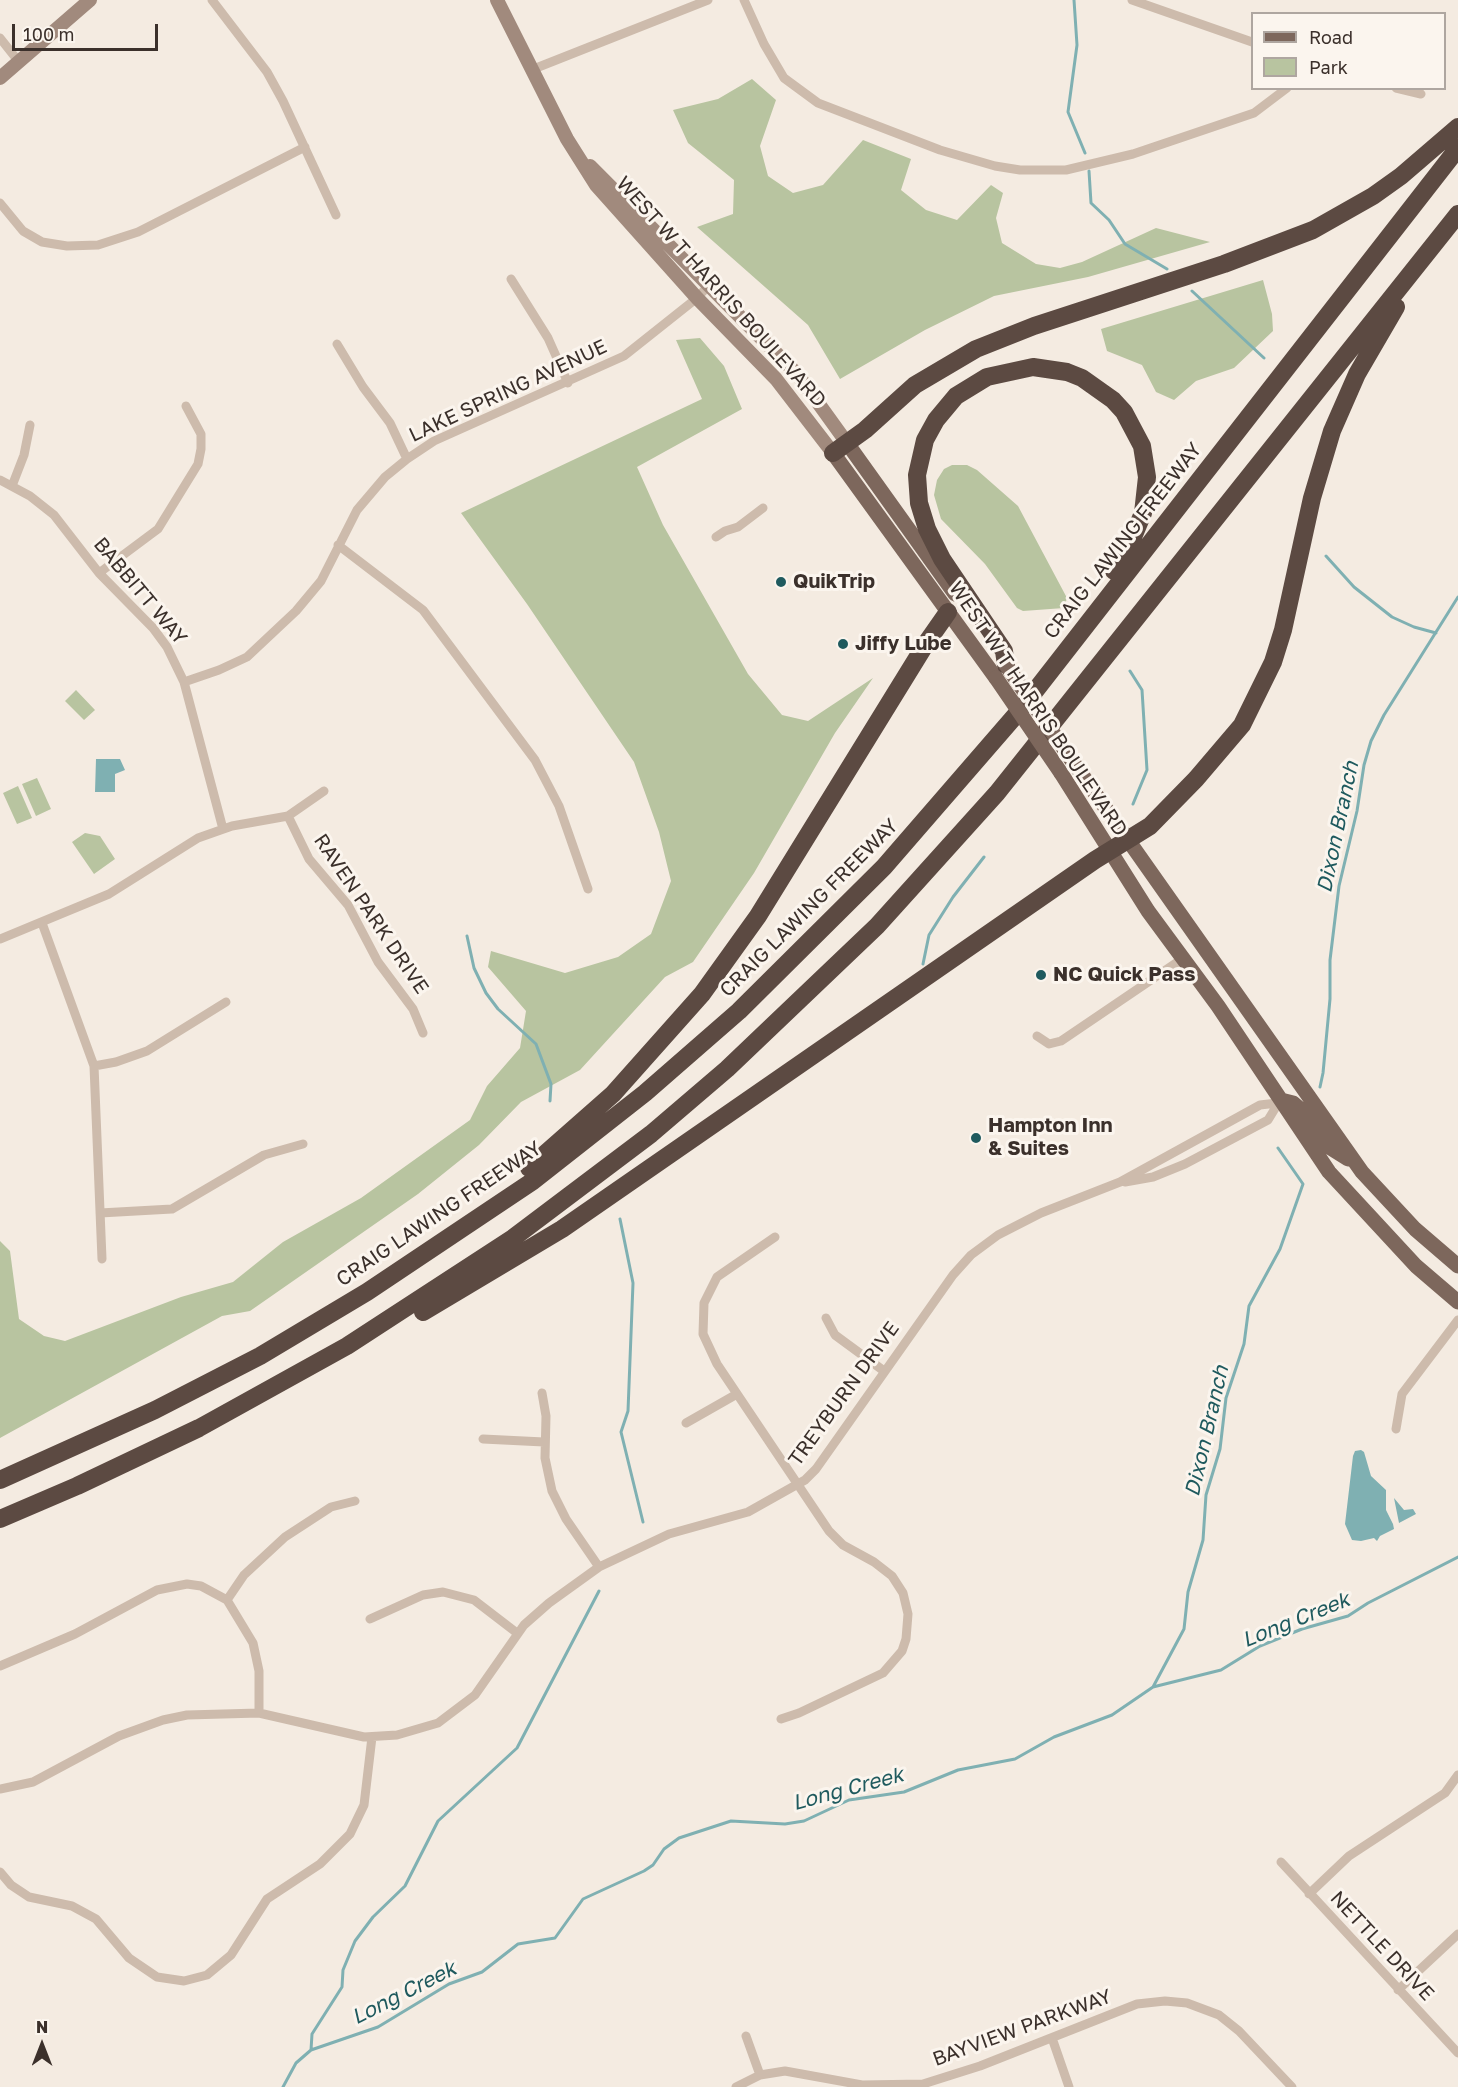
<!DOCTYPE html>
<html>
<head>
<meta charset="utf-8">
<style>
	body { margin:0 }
	#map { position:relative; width:1458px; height:2087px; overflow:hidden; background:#f4ebe1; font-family:"Golos Text",sans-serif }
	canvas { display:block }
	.legend { position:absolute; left:1251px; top:12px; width:195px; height:78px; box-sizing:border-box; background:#fbf5ee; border:2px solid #aea6a0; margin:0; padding:8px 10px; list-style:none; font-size:18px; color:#3b302b }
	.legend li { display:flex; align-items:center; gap:12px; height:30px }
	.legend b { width:30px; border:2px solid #aea6a0 }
	.north { position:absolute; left:12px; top:2015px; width:60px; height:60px; -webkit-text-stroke:4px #fbf5ee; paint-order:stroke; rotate:0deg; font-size:16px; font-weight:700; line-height:24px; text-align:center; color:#3b302b }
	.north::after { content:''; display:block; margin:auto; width:21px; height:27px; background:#3b302b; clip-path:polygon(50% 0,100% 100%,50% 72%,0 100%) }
	.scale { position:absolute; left:12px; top:24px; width:146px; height:27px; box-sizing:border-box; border:3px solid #3b302b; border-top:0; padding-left:8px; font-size:18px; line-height:21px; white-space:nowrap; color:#3b302b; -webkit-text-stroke:4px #fbf5ee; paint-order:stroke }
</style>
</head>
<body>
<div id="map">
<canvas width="1458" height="2087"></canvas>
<ul class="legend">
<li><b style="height:8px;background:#7d675c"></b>Road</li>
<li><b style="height:16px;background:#b8c4a0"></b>Park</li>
</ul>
<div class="north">N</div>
<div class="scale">100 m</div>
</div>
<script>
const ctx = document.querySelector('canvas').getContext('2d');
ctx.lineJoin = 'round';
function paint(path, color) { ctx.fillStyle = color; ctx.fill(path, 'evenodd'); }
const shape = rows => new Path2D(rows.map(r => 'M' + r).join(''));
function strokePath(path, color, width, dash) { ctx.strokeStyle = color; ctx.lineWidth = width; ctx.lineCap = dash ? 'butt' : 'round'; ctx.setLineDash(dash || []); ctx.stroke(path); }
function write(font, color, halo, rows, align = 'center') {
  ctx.font = font + ' "Golos Text",sans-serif'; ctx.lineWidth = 6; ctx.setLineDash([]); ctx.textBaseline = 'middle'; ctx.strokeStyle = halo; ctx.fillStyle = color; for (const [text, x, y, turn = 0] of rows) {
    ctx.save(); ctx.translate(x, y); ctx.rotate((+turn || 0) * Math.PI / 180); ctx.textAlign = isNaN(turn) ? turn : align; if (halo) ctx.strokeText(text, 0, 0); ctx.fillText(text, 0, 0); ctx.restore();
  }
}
paint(shape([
	[752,79,776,100,760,146,768,176,793,193,823,185,863,140,911,159,901,190,926,210,957,220,991,185,1003,193,996,218,1002,243,1036,264,1060,268,1082,262,1156,228,1210,242,1088,277,994,296,925,330,840,379,808,325,697,227,733,214,734,180,688,143,673,110,718,99],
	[1263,280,1272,314,1273,331,1234,368,1196,381,1174,400,1156,392,1142,365,1107,351,1101,329],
	[700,338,724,366,742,409,637,467,663,525,748,674,782,715,808,721,873,678,835,733,754,873,693,962,665,977,580,1070,521,1102,479,1145,418,1194,250,1311,222,1316,0,1438,0,1241,10,1251,19,1319,44,1336,65,1341,181,1297,233,1282,283,1242,361,1198,470,1120,487,1086,520,1048,526,1011,488,967,491,951,565,973,618,957,651,934,671,881,659,832,634,762,527,604,461,513,702,399,676,340],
	[952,465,967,465,977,470,1018,506,1067,598,1064,608,1023,611,1017,608,985,564,941,519,934,495,937,480,944,469],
	[76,690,95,710,84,720,65,701],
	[37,778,51,809,36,816,22,784],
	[18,786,32,818,17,824,3,793],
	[85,833,100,836,115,859,94,874,72,842]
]), '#b8c4a0');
paint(shape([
	[96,759,120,759,125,770,115,774,115,792,95,792],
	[1361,1450,1364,1452,1371,1476,1386,1490,1386,1510,1393,1524,1394,1529,1380,1536,1377,1541,1374,1538,1361,1541,1352,1540,1345,1524,1353,1456,1355,1451],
	[1394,1498,1404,1510,1413,1509,1416,1514,1399,1523]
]), '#7fb0b2');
strokePath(shape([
	[1074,0,1077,45,1068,112,1085,153],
	[1089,171,1091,203,1109,220,1125,244,1167,269],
	[1192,291,1264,358],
	[1326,556,1354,587,1392,617,1414,627,1436,633],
	[1130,671,1142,690,1147,770,1133,804],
	[467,936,474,968,486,993,498,1009,536,1044,551,1084,550,1101],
	[923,964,929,935,953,897,984,857],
	[1320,1087,1323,1073,1330,999,1330,960,1339,886,1357,811,1364,765,1371,741,1384,715,1458,597],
	[620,1219,633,1283,628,1411,621,1432,643,1522],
	[1153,1687,1184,1629,1188,1592,1203,1540,1206,1495,1220,1449,1226,1398,1244,1344,1249,1306,1280,1249,1303,1184,1278,1148],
	[311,2050,312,2034,342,1987,343,1970,355,1941,373,1917,405,1886,438,1821,517,1748,599,1591],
	[283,2087,296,2063,311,2050,378,2027,449,1984,482,1972,518,1944,555,1938,583,1899,644,1871,653,1865,664,1849,679,1838,731,1821,785,1824,804,1821,849,1800,904,1792,958,1770,1015,1759,1054,1737,1112,1715,1153,1687,1221,1670,1260,1646,1302,1629,1348,1616,1368,1603,1458,1557]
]), '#7fb0b2', 3);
strokePath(shape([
	[212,0,267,72,283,101,336,215],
	[744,0,764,44,784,78,818,103,940,150,995,166,1020,170,1066,170,1133,154,1254,113,1287,88],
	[1132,0,1252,42],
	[0,38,19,62],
	[531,70,708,0],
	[1396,88,1421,94],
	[0,203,23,231,42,242,67,246,98,245,138,232,305,147],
	[511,279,548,338,568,383],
	[337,344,363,387,390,423,407,459],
	[0,480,30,496,54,515,99,573,153,628,167,647,184,682,223,829],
	[12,486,24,455,30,425],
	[716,537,725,531,738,527,763,508],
	[338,545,423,610,535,760,559,806,588,889],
	[99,573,158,529,198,464,201,449,201,434,186,406],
	[184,682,219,670,247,657,296,611,321,581,357,510,385,477,407,459,434,441,624,356,697,298,709,285],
	[288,816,309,859,348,905,378,962,413,1009,423,1033],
	[42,923,94,1066,102,1259],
	[0,939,109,894,198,838,232,826,288,816,324,791],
	[1037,1036,1049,1044,1061,1041,1182,959],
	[94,1066,116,1062,147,1051,226,1002],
	[1125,1182,1153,1177,1185,1164,1268,1120,1279,1102],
	[100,1213,172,1209,264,1155,303,1144],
	[775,1237,717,1277,704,1303,703,1334,717,1364,829,1531,843,1545,874,1562,892,1576,903,1593,908,1614,906,1639,902,1651,883,1673,799,1713,781,1719],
	[826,1318,835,1335,884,1371],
	[542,1393,546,1416,545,1458,552,1491,566,1519,599,1567],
	[686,1423,737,1394],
	[1396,1429,1402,1394,1458,1320],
	[483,1439,544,1442],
	[227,1600,244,1575,285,1537,331,1507,355,1501],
	[370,1619,423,1595,443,1592,474,1600,517,1633],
	[0,1666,75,1634,157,1590,187,1584,201,1586,227,1600,253,1643,259,1671,259,1713],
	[0,1789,33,1782,119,1736,163,1720,187,1715,259,1713,364,1737,397,1735,438,1723,475,1695,524,1625,549,1603,599,1567,669,1534,748,1512,805,1480,816,1469,953,1275,971,1255,998,1235,1041,1213,1120,1182,1260,1105,1277,1103],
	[1281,1862,1458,2053],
	[0,1872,11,1885,29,1897,72,1906,96,1919,129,1958,157,1977,184,1981,207,1975,231,1955,267,1899,320,1864,350,1834,364,1805,372,1737],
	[1309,1894,1349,1856,1445,1793,1458,1775],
	[1398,1990,1458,1934],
	[746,2036,760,2075],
	[1052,2038,1069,2087],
	[736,2087,760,2075,785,2071,862,2085,923,2084,980,2066,1137,2004,1165,2001,1187,2003,1219,2015,1239,2031,1292,2087]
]), '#cdbbac', 9);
strokePath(shape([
	[497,0,567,139,596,185,697,298,776,379,833,453],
	[0,78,90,0],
	[590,166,798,375,847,443]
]), '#a18a7d', 14);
strokePath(shape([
	[847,443,955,594],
	[833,453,996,678],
	[1071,759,1362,1172,1415,1229,1458,1266],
	[1061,773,1148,911,1218,1006,1329,1172,1416,1266,1458,1302],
	[1281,1100,1293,1103,1300,1109,1324,1144,1348,1159]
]), '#7d675c', 15);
strokePath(shape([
	[833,453,865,430,915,385,976,349,1034,326,1224,264,1313,230,1373,196,1401,176,1458,127],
	[1006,665,1004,651,942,559,927,529,919,503,917,475,925,440,936,420,956,396,987,377,1033,367,1067,372,1082,378,1113,400,1124,412,1142,446,1147,477,1143,513,1126,554,1114,571],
	[529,1168,613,1094,702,994,758,916,927,642,948,612],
	[423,1312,562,1229,1095,860,1150,826,1196,779,1242,725,1273,662,1283,630,1312,498,1332,431,1357,374,1396,307],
	[0,1480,155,1410,260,1356,367,1292,533,1181,645,1093,739,1011,884,867,1021,709,1458,148],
	[0,1519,77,1486,199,1428,347,1346,513,1238,651,1134,727,1069,877,926,997,793,1458,214]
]), '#5c4a42', 18);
strokePath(shape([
	[1006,665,1071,759],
	[996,678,1061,773]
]), '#7d675c', 15);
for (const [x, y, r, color] of [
	[781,582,6,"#1f5a5e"],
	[843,644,6,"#1f5a5e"],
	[1041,975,6,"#1f5a5e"],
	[976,1138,6,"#1f5a5e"]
]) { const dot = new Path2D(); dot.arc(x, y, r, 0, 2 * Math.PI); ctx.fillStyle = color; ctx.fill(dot); strokePath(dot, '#fbf5ee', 2); }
write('20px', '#3b302b', '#fbf5ee', [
	["WEST W T HARRIS BOULEVARD",721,292,48],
	["LAKE SPRING AVENUE",508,391,-25],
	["CRAIG LAWING FREEWAY",1123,541,-52],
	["BABBITT WAY",140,591,50],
	["WEST W T HARRIS BOULEVARD",1038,709,56],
	["CRAIG LAWING FREEWAY",809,908,-45],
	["RAVEN PARK DRIVE",371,914,56],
	["CRAIG LAWING FREEWAY",439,1214,-34],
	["TREYBURN DRIVE",844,1394,-54],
	["NETTLE DRIVE",1382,1946,47],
	["BAYVIEW PARKWAY",1022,2028,-20]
]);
write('bold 20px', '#3b302b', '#fbf5ee', [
	["QuikTrip",793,582],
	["Jiffy Lube",855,644],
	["NC Quick Pass",1053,975],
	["Hampton Inn",988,1126],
	["& Suites",988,1149]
], 'left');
write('italic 21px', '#1f5a5e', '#fbf5ee', [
	["Dixon Branch",1338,827,-78],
	["Dixon Branch",1207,1431,-77],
	["Long Creek",1296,1620,-22],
	["Long Creek",848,1789,-15],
	["Long Creek",404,1993,-27]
]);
</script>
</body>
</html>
